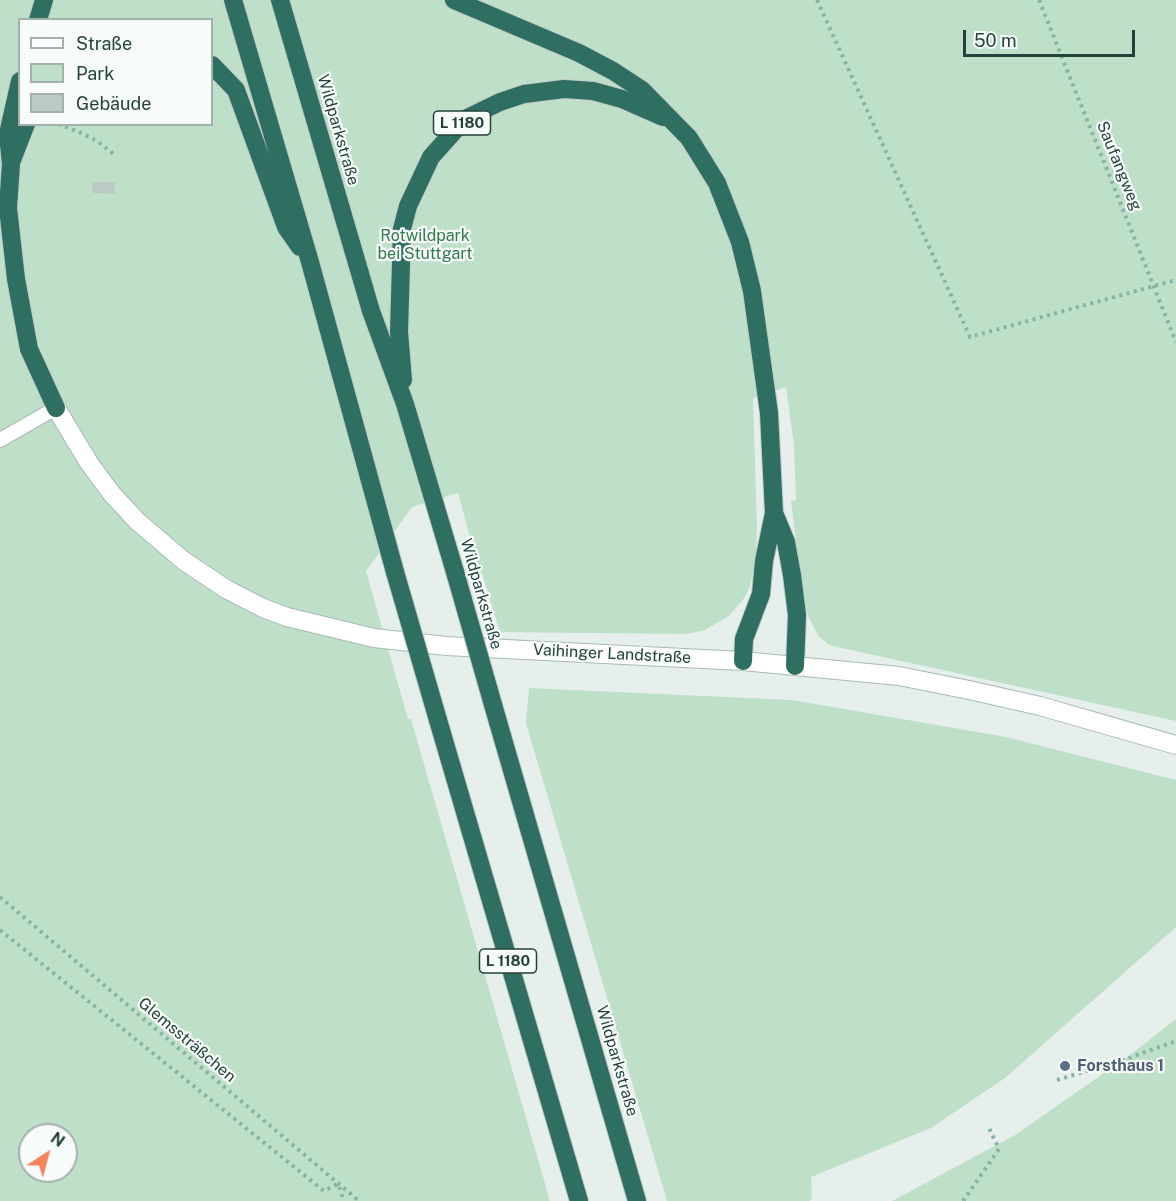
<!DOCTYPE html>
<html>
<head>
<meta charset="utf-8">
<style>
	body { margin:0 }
	#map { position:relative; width:1176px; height:1201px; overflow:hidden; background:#e6efeb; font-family:"Public Sans",sans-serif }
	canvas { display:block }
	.legend { position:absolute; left:18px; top:18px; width:195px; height:108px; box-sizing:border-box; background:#f7fbf9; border:2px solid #a3b1ad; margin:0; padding:8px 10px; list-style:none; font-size:18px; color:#24423a }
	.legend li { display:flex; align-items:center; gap:12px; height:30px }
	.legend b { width:30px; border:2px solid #a3b1ad }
	.north { position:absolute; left:18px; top:1123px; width:60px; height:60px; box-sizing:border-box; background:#f7fbf9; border:2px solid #a3b1ad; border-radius:50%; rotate:36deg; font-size:16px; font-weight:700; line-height:24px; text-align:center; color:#24423a }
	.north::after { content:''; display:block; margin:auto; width:21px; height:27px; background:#f4845f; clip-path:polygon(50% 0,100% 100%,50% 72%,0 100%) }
	.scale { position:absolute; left:963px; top:30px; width:172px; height:27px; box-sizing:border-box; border:3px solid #24423a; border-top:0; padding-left:8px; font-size:18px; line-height:21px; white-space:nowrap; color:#24423a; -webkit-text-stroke:4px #f7fbf9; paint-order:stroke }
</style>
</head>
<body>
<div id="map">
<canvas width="1176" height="1201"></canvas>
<ul class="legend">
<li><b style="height:8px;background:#fff"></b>Straße</li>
<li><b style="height:16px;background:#bfe0c8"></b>Park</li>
<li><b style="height:16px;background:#bbcac4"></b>Gebäude</li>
</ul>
<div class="north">N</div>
<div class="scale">50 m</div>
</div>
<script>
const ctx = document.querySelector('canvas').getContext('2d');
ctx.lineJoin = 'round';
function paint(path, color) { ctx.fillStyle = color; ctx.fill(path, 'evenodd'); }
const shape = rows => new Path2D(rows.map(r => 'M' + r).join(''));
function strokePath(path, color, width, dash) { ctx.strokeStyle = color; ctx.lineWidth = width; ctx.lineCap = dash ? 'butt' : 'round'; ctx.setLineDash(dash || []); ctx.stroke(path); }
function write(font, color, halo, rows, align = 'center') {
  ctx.font = font + ' "Public Sans",sans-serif'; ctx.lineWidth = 4.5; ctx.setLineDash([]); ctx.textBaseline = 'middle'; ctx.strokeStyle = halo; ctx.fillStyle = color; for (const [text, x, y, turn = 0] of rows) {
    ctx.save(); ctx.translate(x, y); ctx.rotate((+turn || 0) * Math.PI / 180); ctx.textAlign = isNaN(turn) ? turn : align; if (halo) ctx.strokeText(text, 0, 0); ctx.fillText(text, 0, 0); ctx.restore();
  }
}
paint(shape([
	[0,0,1176,0,1176,721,837,647,828,644,819,637,808,616,802,589,791,501,796,500,794,445,786,387,753,398,757,527,756,557,750,586,745,597,729,616,705,630,687,634,500,632,482,573,480,573,458,493,412,507,366,571,408,719,411,719,550,1201,0,1201],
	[20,20,212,20,212,124,20,124],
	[30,1135,66,1135,66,1171,30,1171],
	[529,688,792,700,1006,737,1176,780,1176,927,1005,1078,931,1128,811,1177,812,1199,809,1201,667,1201,526,723],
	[1176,1019,1176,1201,892,1201,1015,1135,1130,1055]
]), '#bfe0c8');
const building = shape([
	[94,183,114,183,114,193,93,192,94,183]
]);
paint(building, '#bbcac4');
strokePath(building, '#b8c9c2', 1.5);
const lane = shape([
	[0,440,56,408]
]);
const secondary = shape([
	[56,408,89,463,112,494,137,521,184,561,226,589,263,608,287,617,374,638,446,646,743,661,899,676,969,690,1040,706,1176,745]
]);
const highway = shape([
	[233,0,310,262,395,572],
	[280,0,371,311,405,404,455,572],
	[454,0,579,53,613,71,642,90,689,138,717,183,740,242,752,291,769,413,774,513,764,561,761,594,744,639,743,661],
	[38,20,44,0],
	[212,65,236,90,286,227,300,247],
	[20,81,8,134,11,164,8,208,16,279,29,349,56,408],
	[12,160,26,124],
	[403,380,399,332,402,229,408,206,431,157,465,119,500,102,524,94,564,89,593,91,622,99,663,117],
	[774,513,786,542,792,575,797,615,795,666],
	[438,720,579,1201],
	[498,722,637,1201]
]);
strokePath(lane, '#a8b8b2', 16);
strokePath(secondary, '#a4bbb3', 20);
strokePath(highway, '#c2cac8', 20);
strokePath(shape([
	[817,0,970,337,1176,280],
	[1039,0,1176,342],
	[58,124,79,132,97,141,115,155],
	[0,897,359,1201],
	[0,930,324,1191,338,1184,344,1201],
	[1057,1080,1126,1059,1176,1041],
	[963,1201,999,1149,989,1128]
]), '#86b3a5', 4, [3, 4.5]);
strokePath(lane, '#fff', 14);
strokePath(secondary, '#fff', 18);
strokePath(highway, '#2f6f62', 18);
const highwayBridge = shape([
	[395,572,438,720],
	[455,572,498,722]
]);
strokePath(highwayBridge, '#c2cac8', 20, []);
strokePath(highwayBridge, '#2f6f62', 18);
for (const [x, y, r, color] of [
	[1065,1066,6,"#5c6f8a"]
]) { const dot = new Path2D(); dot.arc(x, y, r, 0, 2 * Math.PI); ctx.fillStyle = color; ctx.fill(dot); strokePath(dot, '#f7fbf9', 2); }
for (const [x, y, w] of [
	[462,123,57],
	[508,961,57]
]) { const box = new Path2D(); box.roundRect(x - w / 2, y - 12, w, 24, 4.5); ctx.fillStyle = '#f7fbf9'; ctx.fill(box); strokePath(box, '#24423a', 1.5); }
write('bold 15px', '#24423a', null, [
	["L 1180",462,123],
	["L 1180",508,961]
]);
write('16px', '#24423a', '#f7fbf9', [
	["Wildparkstraße",338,130,74],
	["Saufangweg",1119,166,68],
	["Wildparkstraße",481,594,74],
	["Vaihinger Landstraße",612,654,3],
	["Glemssträßchen",187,1040,40],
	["Wildparkstraße",617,1061,74]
]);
write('16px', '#2d7a4b', '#f7fbf9', [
	["Rotwildpark",425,236],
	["bei Stuttgart",425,254]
]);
write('bold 16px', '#4e5e75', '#f7fbf9', [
	["Forsthaus 1",1077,1066]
], 'left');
</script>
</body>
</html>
